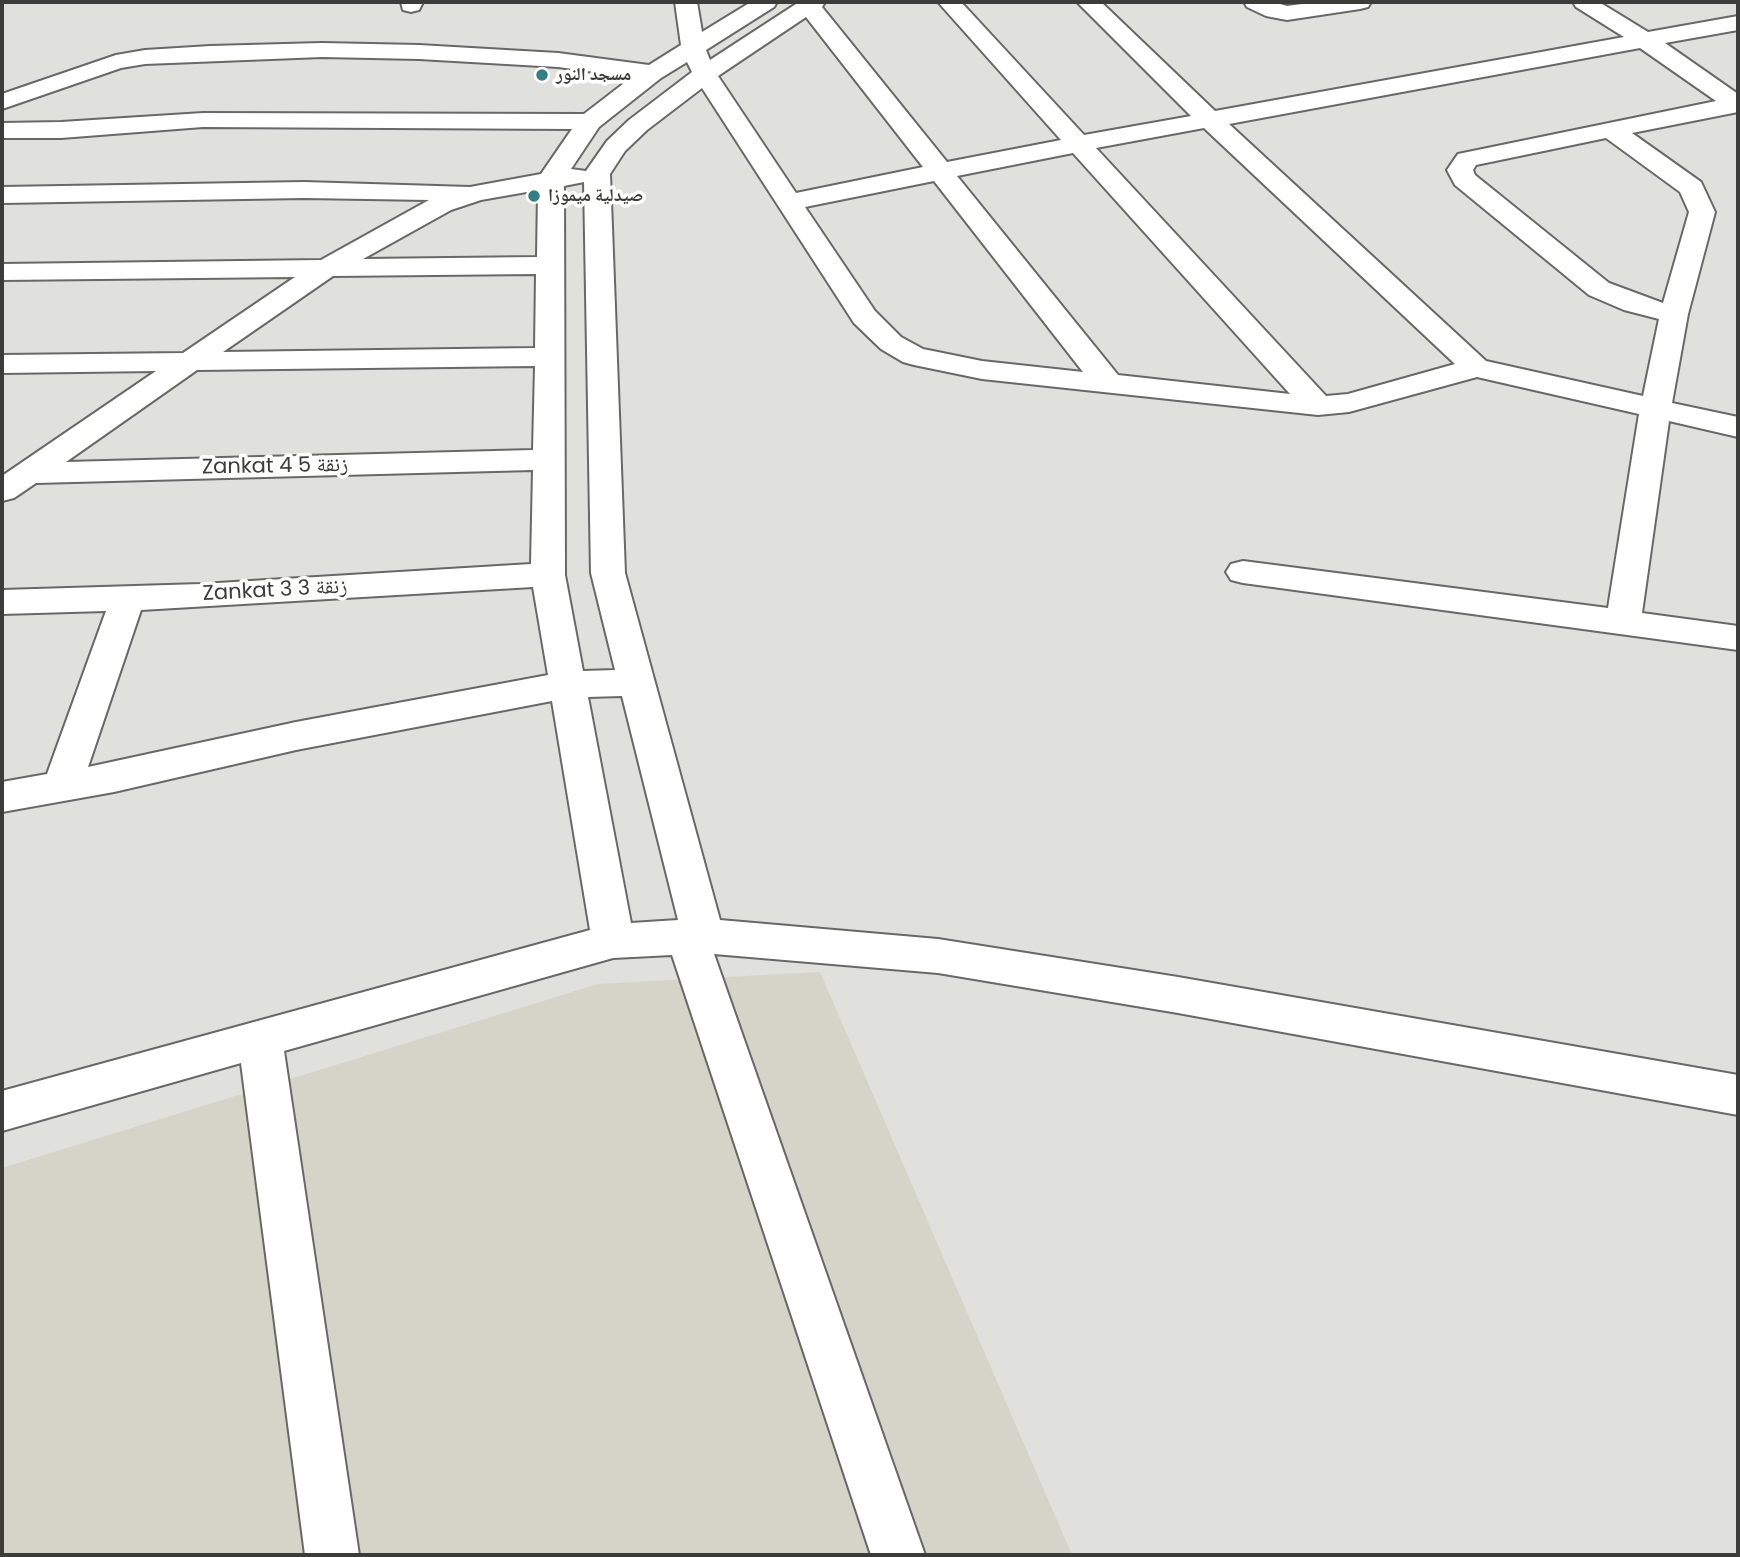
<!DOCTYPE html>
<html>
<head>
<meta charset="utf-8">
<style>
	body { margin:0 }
	#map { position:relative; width:1740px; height:1557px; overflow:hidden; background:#e0e0dd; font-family:Poppins,sans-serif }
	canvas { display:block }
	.frame { position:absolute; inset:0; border:4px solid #3c3c3b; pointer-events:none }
</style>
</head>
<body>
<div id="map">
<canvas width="1740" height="1557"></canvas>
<div class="frame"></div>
</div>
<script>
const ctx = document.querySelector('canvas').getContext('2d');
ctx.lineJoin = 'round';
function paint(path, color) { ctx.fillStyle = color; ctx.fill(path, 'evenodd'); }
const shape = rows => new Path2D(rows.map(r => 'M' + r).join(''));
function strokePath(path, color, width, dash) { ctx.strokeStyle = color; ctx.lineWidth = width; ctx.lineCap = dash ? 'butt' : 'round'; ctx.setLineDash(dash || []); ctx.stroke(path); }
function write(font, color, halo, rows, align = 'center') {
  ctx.font = font + ' Poppins,"Noto Naskh Arabic",sans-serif'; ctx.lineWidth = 7; ctx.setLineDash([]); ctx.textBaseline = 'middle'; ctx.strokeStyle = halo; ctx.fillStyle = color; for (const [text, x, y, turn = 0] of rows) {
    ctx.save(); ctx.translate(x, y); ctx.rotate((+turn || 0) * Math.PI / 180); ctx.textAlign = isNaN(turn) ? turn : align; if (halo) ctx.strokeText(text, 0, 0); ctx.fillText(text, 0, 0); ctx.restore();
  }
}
paint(shape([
	[820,972,1072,1555,2,1555,2,1168,598,984]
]), '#d4d4c9');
const minor = shape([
	[401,2,423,2,419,10,411,12,403,10,401,2],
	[675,2,697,2,702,32,751,2,777,2,774,7,706,50,710,60,796,4,795,2,825,2,822,7,947,162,1061,140,938,2,961,2,1084,135,1191,116,1077,2,1101,2,1215,111,1624,37,1576,7,1573,2,1599,2,1648,32,1738,16,1738,30,1665,43,1738,94,1738,112,1632,133,1701,182,1715,212,1688,314,1672,403,1738,417,1738,437,1669,421,1642,613,1738,626,1738,650,1243,583,1231,580,1226,572,1231,564,1243,561,1608,608,1639,414,1477,377,1349,412,1318,415,982,379,914,365,903,362,881,349,854,323,702,88,647,130,625,151,610,174,625,573,720,920,938,939,1178,977,1738,1075,1738,1115,1178,1013,938,973,714,954,925,1555,871,1555,672,955,613,958,284,1051,359,1555,305,1555,241,1063,2,1131,2,1091,590,930,552,701,296,750,114,792,2,812,2,782,47,774,106,611,2,614,2,590,201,584,531,564,533,470,36,483,14,498,2,501,2,476,156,371,2,373,2,355,183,353,295,277,2,280,2,264,321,260,429,200,304,198,2,203,2,187,304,182,470,187,541,174,572,129,203,127,61,138,2,138,2,123,61,122,203,113,584,114,632,77,558,67,419,59,322,57,145,64,121,68,2,109,2,94,116,55,145,50,210,46,322,43,419,45,558,53,649,65,681,45,675,2],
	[806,17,923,167,796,193,718,76,806,17],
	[1640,48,1716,101,1458,154,1447,170,1455,185,1589,295,1624,310,1659,319,1643,396,1486,361,1229,124,1640,48],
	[687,62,692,72,629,120,607,141,586,171,571,169,599,127,661,78,687,62],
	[1204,128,1455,364,1348,394,1326,396,1096,148,1204,128],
	[1606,138,1680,192,1689,212,1663,303,1609,283,1475,175,1473,170,1476,165,1606,138],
	[1073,153,1290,394,1118,375,957,176,1073,153],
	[934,181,1083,372,982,361,923,349,901,337,875,311,805,207,934,181],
	[584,182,591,573,615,670,583,671,565,575,564,186,584,182],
	[538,190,537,257,363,259,451,210,481,200,538,190],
	[536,274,535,348,223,352,333,276,536,274],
	[535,366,533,450,66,462,197,370,535,366],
	[533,587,548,675,296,722,88,767,141,610,533,587],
	[622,696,678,920,631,923,588,697,622,696],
	[1244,2,1273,2,1287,6,1317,2,1371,2,1368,7,1360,9,1287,20,1266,16,1247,7,1244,2]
]);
strokePath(minor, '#686966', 4);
paint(minor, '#fff');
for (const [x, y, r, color] of [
	[542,75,7,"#367e85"],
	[534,196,7,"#367e85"]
]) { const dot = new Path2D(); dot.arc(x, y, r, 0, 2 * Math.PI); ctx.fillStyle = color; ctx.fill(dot); strokePath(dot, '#fffffe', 2.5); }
write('bold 18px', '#3c3c3b', '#fffffe', [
	["مسجد النور",556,75],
	["صيدلية ميموزا",548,196]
], 'left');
write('21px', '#3c3c3b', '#fffffe', [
	["Zankat 4 زنقة 5",275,467,-1],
	["Zankat 3 زنقة 3",275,591,-3]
]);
</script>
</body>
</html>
